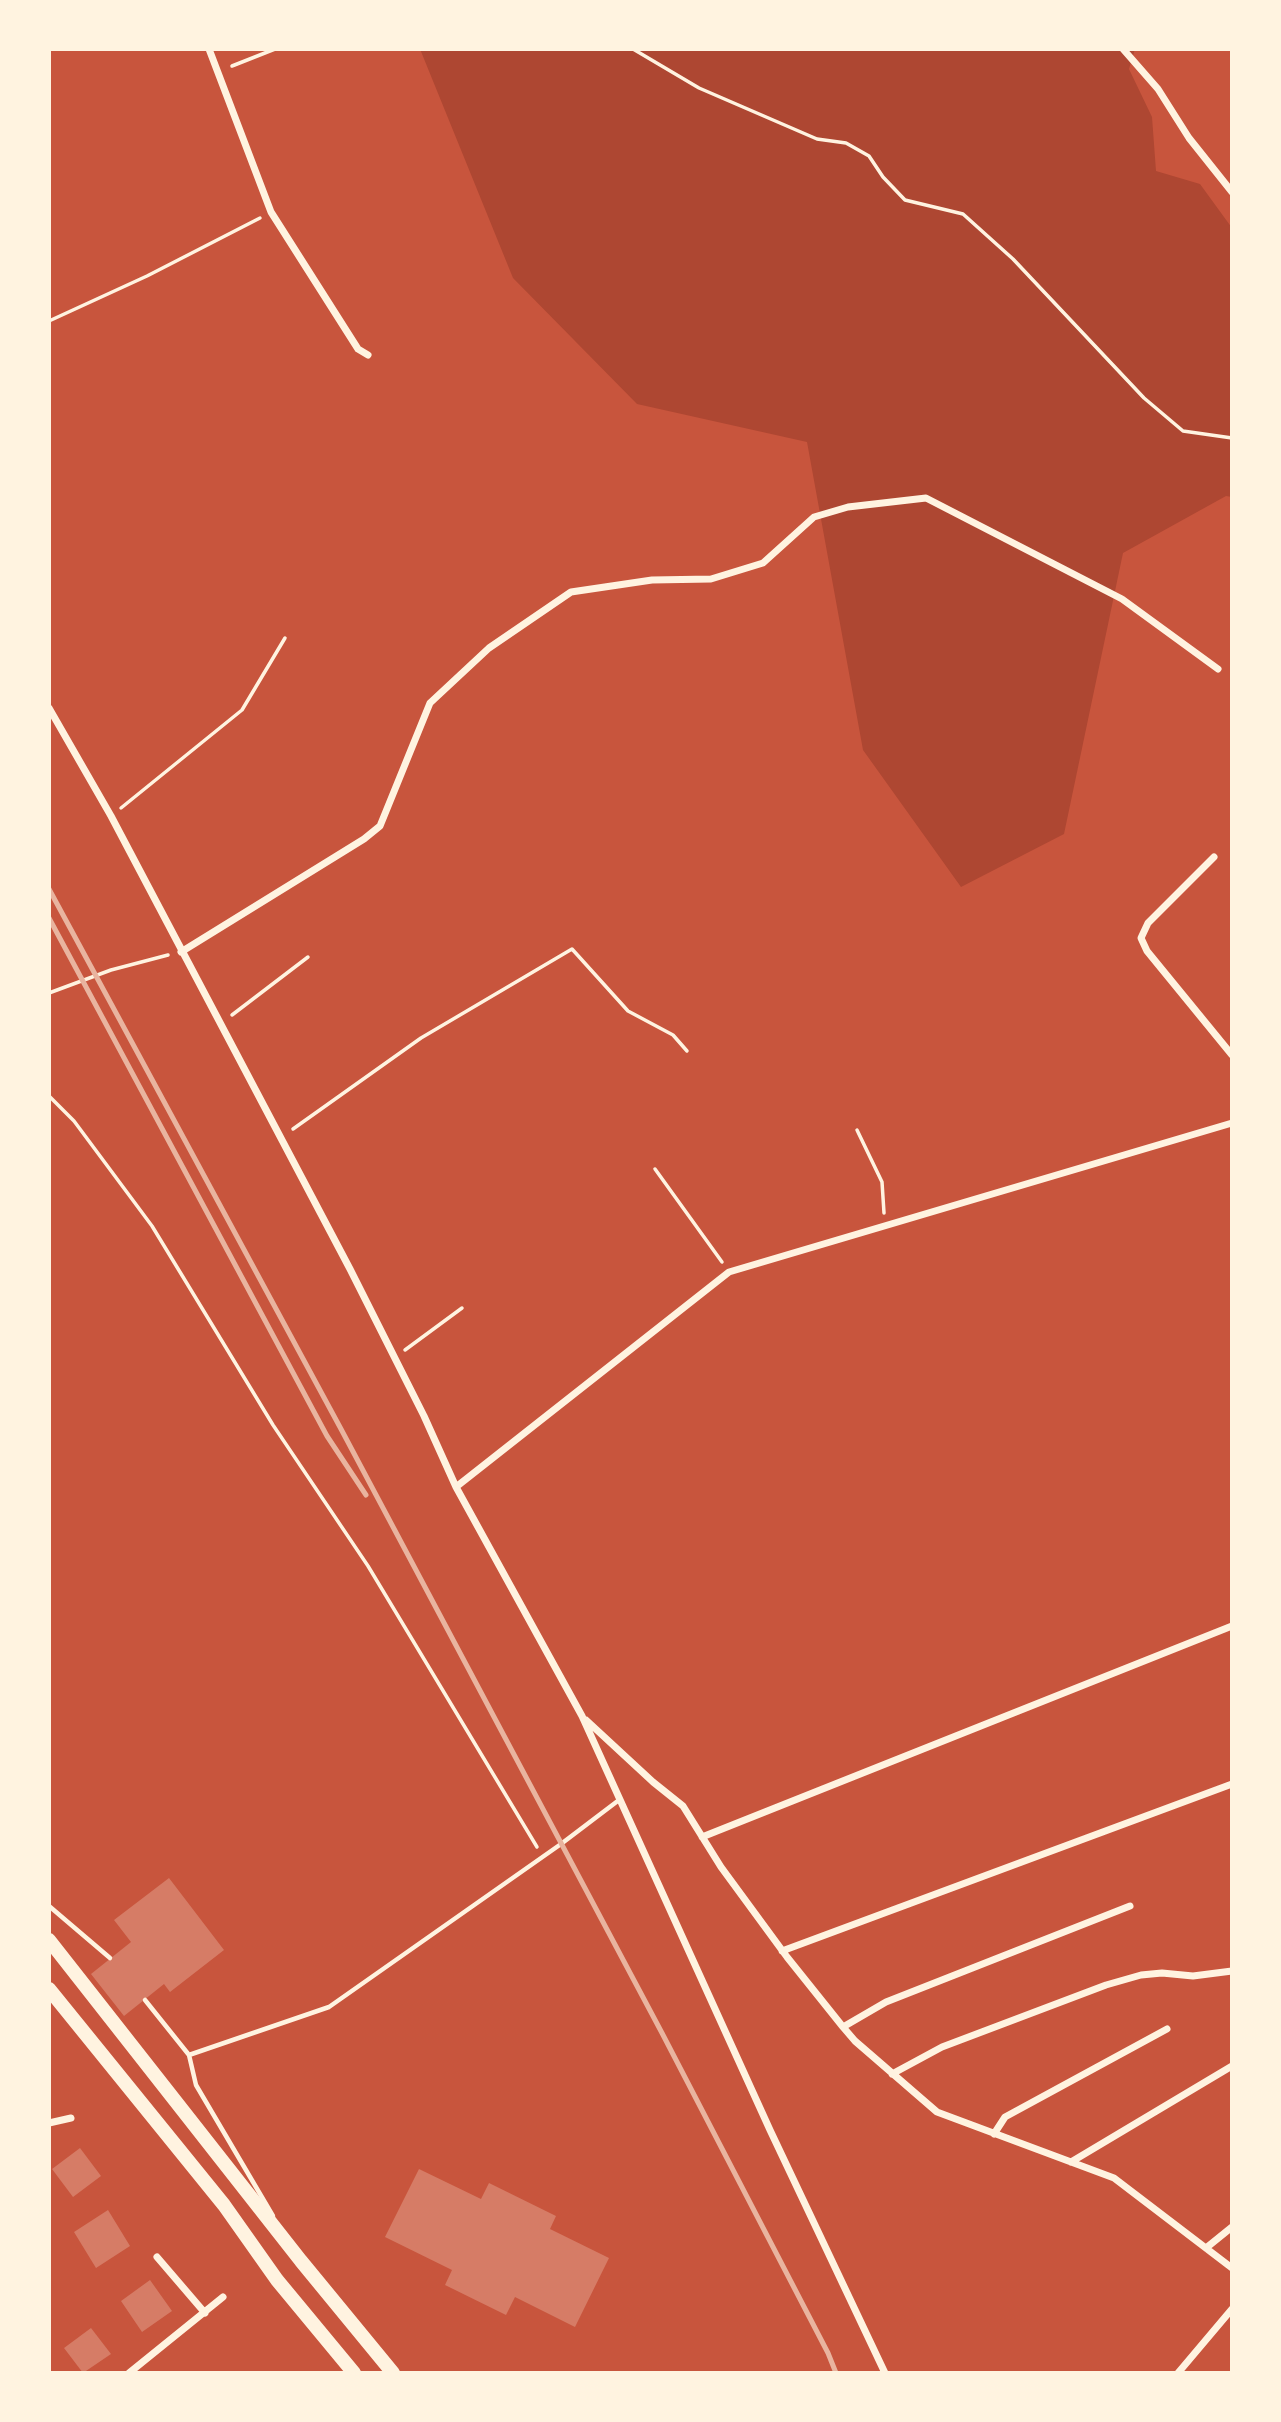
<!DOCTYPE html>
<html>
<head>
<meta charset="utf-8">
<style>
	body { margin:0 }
	#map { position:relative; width:1281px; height:2422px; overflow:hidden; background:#c8553d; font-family:Spectral,serif }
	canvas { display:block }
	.frame { position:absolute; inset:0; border:51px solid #fff3e0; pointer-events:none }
</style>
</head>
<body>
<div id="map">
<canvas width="1281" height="2422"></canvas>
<div class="frame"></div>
</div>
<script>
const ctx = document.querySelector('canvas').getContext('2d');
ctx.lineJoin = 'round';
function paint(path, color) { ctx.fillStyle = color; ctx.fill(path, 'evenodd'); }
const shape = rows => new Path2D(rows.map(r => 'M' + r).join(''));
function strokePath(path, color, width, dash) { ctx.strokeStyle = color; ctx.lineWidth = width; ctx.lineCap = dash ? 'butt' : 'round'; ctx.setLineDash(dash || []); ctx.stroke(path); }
paint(shape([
	[420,49,1135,49,1129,69,1152,117,1156,171,1200,184,1232,228,1232,497,1226,496,1123,553,1064,834,961,887,863,750,807,442,637,404,513,278]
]), '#ae4732');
paint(shape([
	[169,1878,224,1950,170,1992,164,1984,124,2016,91,1974,131,1942,114,1920],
	[80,2148,101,2176,73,2197,52,2169],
	[419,2169,481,2199,489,2183,556,2216,550,2229,609,2258,575,2327,515,2297,506,2315,445,2285,452,2270,385,2237],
	[108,2210,130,2246,96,2268,74,2232],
	[150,2280,172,2311,142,2332,121,2301],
	[91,2328,111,2354,83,2373,64,2348]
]), '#d67c66');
strokePath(shape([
	[633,49,699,88,817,139,846,143,869,156,883,177,905,200,963,214,1013,259,1144,398,1183,431,1232,438],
	[232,66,275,49],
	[49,321,147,276,260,218],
	[121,808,242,710,285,638],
	[49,993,111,970,168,955],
	[232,1015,308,957],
	[49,1096,74,1121,152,1226,273,1425,368,1566,537,1847],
	[293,1129,421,1038,572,949,628,1011,673,1035,687,1051],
	[857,1130,882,1182,884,1213],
	[655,1169,722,1262],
	[405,1350,462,1308]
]), '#fff3e0', 3.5);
strokePath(shape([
	[49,1906,110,1958],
	[145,2000,189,2055,196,2085,273,2216],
	[189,2055,329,2007,561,1844,619,1800]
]), '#fff3e0', 4.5);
strokePath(shape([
	[209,49,271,212,358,349,368,355],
	[1123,49,1158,89,1189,138,1232,192],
	[49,708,111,816,350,1269,424,1416,456,1487,582,1716,770,2130,885,2373],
	[1214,857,1148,923,1141,938,1147,951,1232,1055],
	[181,952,364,839,380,826,430,703,489,648,571,592,652,580,711,579,763,563,814,517,848,507,926,498,1122,599,1218,669],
	[456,1487,729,1272,1232,1123],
	[586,1720,653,1782,683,1806,721,1867,787,1957,843,2027,855,2041,937,2112,1114,2178,1232,2268],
	[702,1837,1232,1626],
	[782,1951,1232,1784],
	[843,2027,886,2002,1130,1906],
	[892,2074,942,2047,1106,1985,1141,1975,1162,1973,1193,1976,1232,1971],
	[49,2123,71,2118],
	[994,2134,1005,2117,1167,2029],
	[1071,2162,1232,2066],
	[1206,2248,1232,2227],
	[157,2257,205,2313],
	[129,2373,223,2297],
	[1178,2373,1232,2309]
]), '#fff3e0', 7);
strokePath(shape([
	[49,1940,301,2261,393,2373],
	[49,1989,224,2205,277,2280,354,2373]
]), '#fff3e0', 14);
strokePath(shape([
	[49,889,341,1429,662,2033,828,2353,836,2373],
	[49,918,327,1436,366,1495]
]), '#e9b49f', 5);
</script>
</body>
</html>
